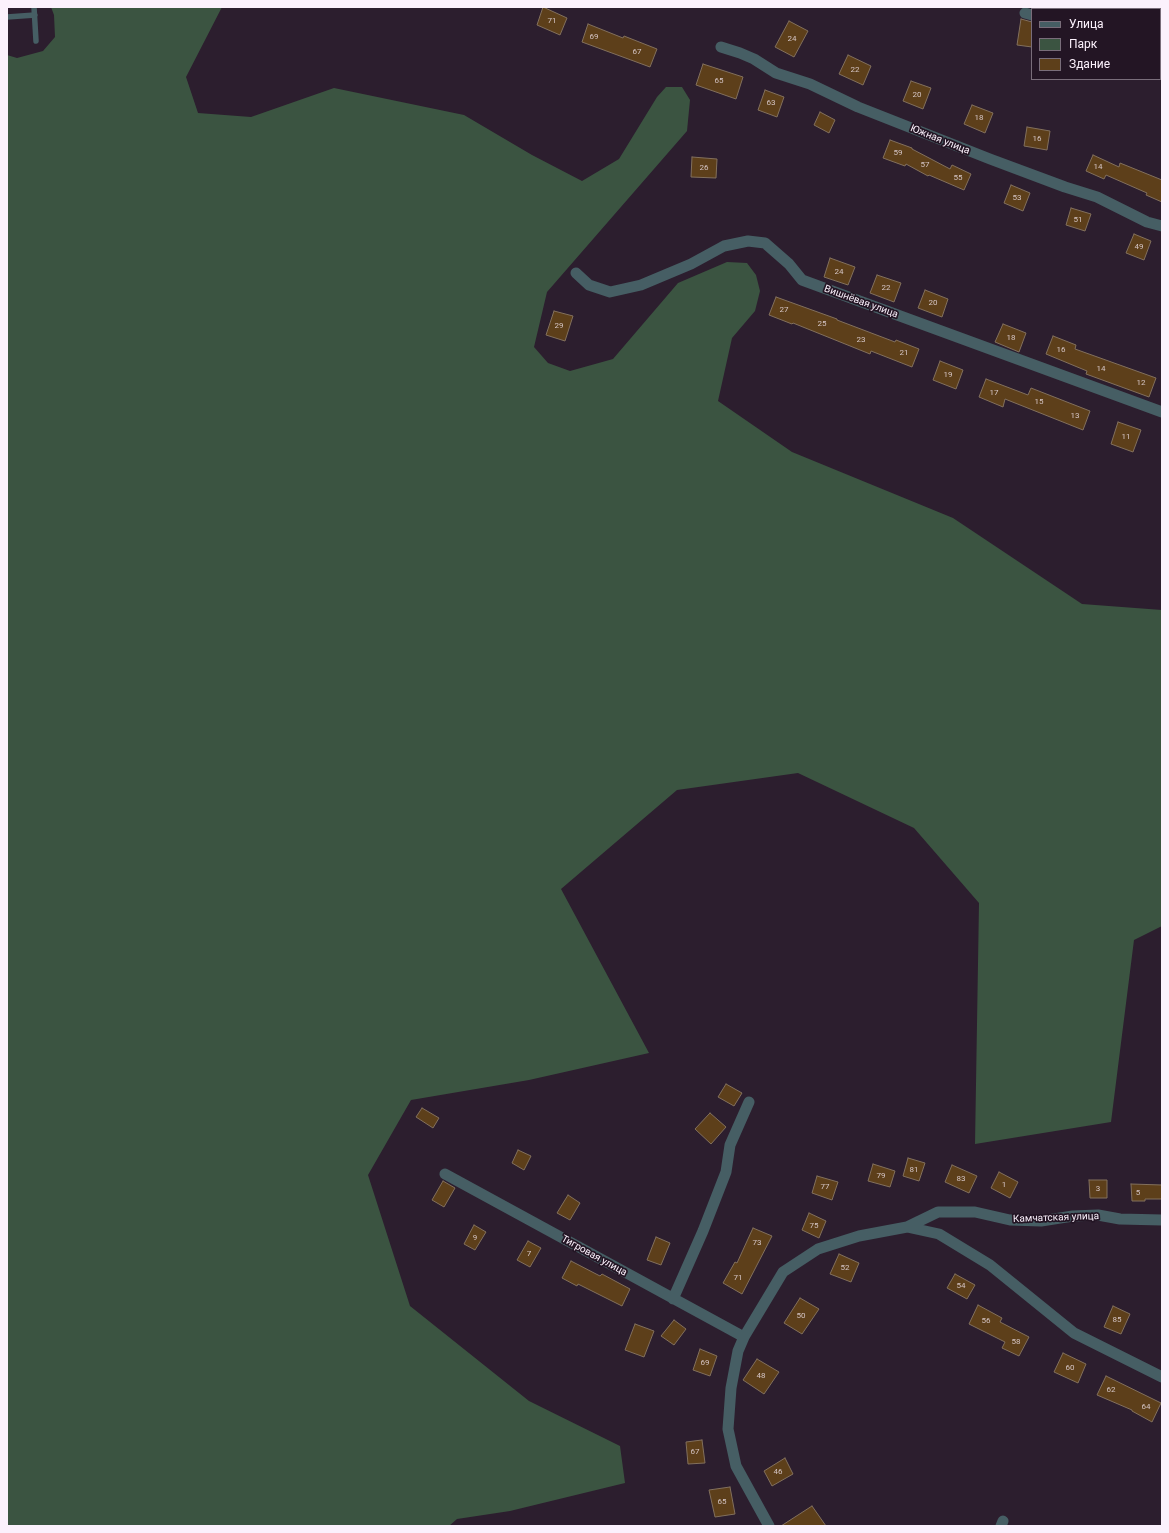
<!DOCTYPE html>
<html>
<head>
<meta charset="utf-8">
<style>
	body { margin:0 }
	#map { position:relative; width:1169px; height:1533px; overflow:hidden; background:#2c1e2e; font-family:Roboto,sans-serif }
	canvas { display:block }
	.frame { position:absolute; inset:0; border:8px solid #fbf1fc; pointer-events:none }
	.legend { position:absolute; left:1031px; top:8px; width:130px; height:72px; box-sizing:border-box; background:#231524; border:1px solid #796d7a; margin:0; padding:5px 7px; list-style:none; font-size:12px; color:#fbf1fc }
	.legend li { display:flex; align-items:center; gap:8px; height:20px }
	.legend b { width:20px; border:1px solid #796d7a }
</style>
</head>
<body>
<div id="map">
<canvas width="1169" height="1533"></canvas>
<div class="frame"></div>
<ul class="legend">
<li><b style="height:5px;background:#465e64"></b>Улица</li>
<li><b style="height:11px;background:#3b5441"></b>Парк</li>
<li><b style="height:11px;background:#5d3f1a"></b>Здание</li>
</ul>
</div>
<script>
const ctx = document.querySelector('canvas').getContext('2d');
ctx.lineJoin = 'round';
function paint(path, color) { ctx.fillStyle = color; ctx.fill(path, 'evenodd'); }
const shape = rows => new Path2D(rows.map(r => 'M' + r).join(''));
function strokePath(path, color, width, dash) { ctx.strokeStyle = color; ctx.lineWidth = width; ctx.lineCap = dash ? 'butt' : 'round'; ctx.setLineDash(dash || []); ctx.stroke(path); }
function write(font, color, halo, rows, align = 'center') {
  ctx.font = font + ' Roboto,sans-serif'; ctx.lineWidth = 3.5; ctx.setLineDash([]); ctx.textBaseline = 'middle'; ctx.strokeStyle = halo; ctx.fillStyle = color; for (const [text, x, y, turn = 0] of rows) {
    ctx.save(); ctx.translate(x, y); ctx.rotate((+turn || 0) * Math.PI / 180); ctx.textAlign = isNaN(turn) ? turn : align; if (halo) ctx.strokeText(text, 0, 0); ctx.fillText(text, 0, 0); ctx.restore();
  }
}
paint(shape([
	[51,7,222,7,186,77,198,113,251,117,334,88,464,115,532,155,582,181,619,159,657,97,666,87,682,87,690,100,687,131,547,292,534,347,548,363,570,371,613,359,678,283,727,262,747,263,756,275,760,291,755,311,732,338,718,401,792,452,953,518,1082,604,1162,610,1162,926,1134,940,1111,1122,975,1144,979,903,914,828,798,773,677,790,561,889,649,1053,529,1080,411,1100,368,1175,410,1306,529,1401,620,1446,625,1483,510,1511,457,1519,449,1526,7,1526,7,55,17,58,43,51,55,37,54,15]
]), '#3b5441');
const building = shape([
	[543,7,567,18,560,35,537,25,543,7],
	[1021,19,1032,22,1032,47,1017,45,1021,19],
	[789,21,808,31,794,57,775,47,789,21],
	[588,24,623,38,624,36,657,49,650,67,582,42,588,24],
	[848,55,871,66,863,85,839,74,848,55],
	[703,64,743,77,736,99,696,85,703,64],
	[911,81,931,88,923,109,903,101,911,81],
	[765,90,784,97,777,117,758,110,765,90],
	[972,105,993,113,985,133,964,124,972,105],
	[820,112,835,120,829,133,814,125,820,112],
	[1027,127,1050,131,1047,150,1024,146,1027,127],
	[890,140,912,148,912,149,950,169,952,165,971,174,964,190,929,175,928,176,906,164,905,166,883,158,890,140],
	[1093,155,1119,167,1120,163,1162,180,1162,202,1146,195,1147,193,1106,175,1104,179,1086,171,1093,155],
	[692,157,717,159,716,178,691,177,692,157],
	[1011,185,1030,193,1023,211,1004,203,1011,185],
	[1071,208,1091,214,1085,231,1066,225,1071,208],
	[1134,234,1151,241,1144,260,1126,253,1134,234],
	[830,258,855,267,848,285,824,277,830,258],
	[877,275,901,283,894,302,870,293,877,275],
	[925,290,948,299,942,317,918,308,925,290],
	[776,297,837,319,837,320,895,342,896,340,919,349,912,367,871,351,870,354,793,323,792,324,769,315,776,297],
	[554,311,573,316,565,341,546,335,554,311],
	[1003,324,1026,333,1019,352,995,342,1003,324],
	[1053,336,1076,345,1075,349,1156,378,1149,397,1086,374,1087,371,1046,354,1053,336],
	[940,361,963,370,956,389,933,380,940,361],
	[986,379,1028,395,1031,388,1090,411,1083,430,1005,399,1003,407,979,397,986,379],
	[1118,422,1141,430,1133,452,1111,444,1118,422],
	[726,1084,742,1093,734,1106,718,1097,726,1084],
	[422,1108,439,1118,433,1128,416,1117,422,1108],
	[710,1113,726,1127,711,1144,695,1129,710,1113],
	[518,1150,531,1156,524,1170,512,1163,518,1150],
	[908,1158,925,1163,919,1181,903,1176,908,1158],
	[873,1164,895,1171,890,1187,868,1181,873,1164],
	[952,1165,977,1176,969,1193,945,1182,952,1165],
	[999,1172,1018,1182,1010,1198,991,1188,999,1172],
	[817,1176,838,1182,832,1200,812,1193,817,1176],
	[1089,1180,1107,1180,1107,1198,1090,1198,1089,1180],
	[443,1181,455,1188,444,1207,432,1200,443,1181],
	[1131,1184,1162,1185,1162,1199,1145,1199,1145,1201,1132,1201,1131,1184],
	[568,1195,580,1203,570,1220,557,1213,568,1195],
	[809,1213,826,1221,819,1238,802,1230,809,1213],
	[474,1225,486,1232,475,1250,464,1244,474,1225],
	[753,1228,772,1236,742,1294,723,1283,735,1262,737,1263,753,1228],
	[656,1237,670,1243,661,1265,647,1260,656,1237],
	[528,1241,541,1248,530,1267,517,1260,528,1241],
	[839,1254,859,1263,851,1282,830,1274,839,1254],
	[571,1261,600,1276,602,1274,630,1289,622,1306,578,1284,577,1286,562,1278,571,1261],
	[955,1274,975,1285,967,1299,947,1288,955,1274],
	[800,1298,819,1309,802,1334,784,1323,800,1298],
	[978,1305,1002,1318,1000,1322,1029,1337,1019,1356,1002,1348,1005,1342,969,1324,978,1305],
	[1113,1306,1130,1314,1121,1334,1104,1327,1113,1306],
	[674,1320,686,1329,674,1345,661,1336,674,1320],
	[635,1324,654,1331,644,1357,625,1350,635,1324],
	[700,1349,717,1356,710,1376,693,1370,700,1349],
	[1063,1353,1086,1364,1078,1383,1054,1372,1063,1353],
	[757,1359,779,1372,764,1394,743,1380,757,1359],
	[1106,1376,1161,1403,1152,1422,1132,1411,1132,1410,1097,1395,1106,1376],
	[702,1440,705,1463,688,1464,686,1442,702,1440],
	[785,1458,793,1474,772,1486,764,1471,785,1458],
	[730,1487,735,1514,715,1517,709,1490,730,1487],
	[812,1506,826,1526,781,1526,812,1506]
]);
paint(building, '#5d3f1a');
strokePath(building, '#82705d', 1);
strokePath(shape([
	[34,7,36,41],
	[7,17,35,15]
]), '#465e64', 5.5);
strokePath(shape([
	[1025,13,1032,15],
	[721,47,740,53,754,59,776,73,810,84,858,107,990,159,1065,187,1097,197,1147,222,1162,226],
	[1160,48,1162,49],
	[576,273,589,285,610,292,641,285,691,264,724,246,748,241,765,243,789,264,802,280,1162,412],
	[445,1174,744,1337],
	[907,1227,938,1212,975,1212,1010,1220,1041,1221,1073,1216,1098,1215,1120,1219,1162,1220],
	[673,1299,703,1231,726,1172,730,1145,749,1102],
	[769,1526,736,1466,728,1429,731,1388,738,1351,744,1337,783,1272,818,1249,859,1236,907,1227,939,1234,990,1265,1074,1333,1162,1377],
	[1001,1526,1003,1521]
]), '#465e64', 11);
write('8px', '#d4c4c4', null, [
	["71",552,21],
	["69",594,37],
	["24",792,39],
	["67",637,52],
	["22",855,70],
	["65",719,81],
	["20",917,95],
	["63",771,103],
	["18",979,118],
	["16",1037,139],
	["59",898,153],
	["57",925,165],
	["14",1098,167],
	["26",704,168],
	["55",958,178],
	["53",1017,198],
	["51",1078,220],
	["49",1139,247],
	["24",839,272],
	["22",886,288],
	["20",933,303],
	["27",784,310],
	["25",822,324],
	["29",559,326],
	["18",1011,338],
	["23",861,340],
	["16",1061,350],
	["21",904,353],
	["14",1101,369],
	["19",948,375],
	["12",1141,383],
	["17",994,393],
	["15",1039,402],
	["13",1075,416],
	["11",1126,437],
	["81",914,1170],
	["79",881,1176],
	["83",961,1179],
	["1",1004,1185],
	["77",825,1187],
	["3",1098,1189],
	["5",1138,1193],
	["75",814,1226],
	["9",475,1238],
	["73",757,1243],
	["7",529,1254],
	["52",845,1268],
	["71",738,1278],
	["54",961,1286],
	["50",801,1316],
	["85",1117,1320],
	["56",986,1321],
	["58",1016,1342],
	["69",705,1363],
	["60",1070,1368],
	["48",761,1376],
	["62",1111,1390],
	["64",1146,1407],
	["67",695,1452],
	["46",778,1472],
	["65",722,1502]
]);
write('10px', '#fbf1fc', '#231524', [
	["Южная улица",940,140,22],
	["Вишнёвая улица",861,302,20],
	["Камчатская улица",1056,1218,-2],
	["Тигровая улица",594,1256,29]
]);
</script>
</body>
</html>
